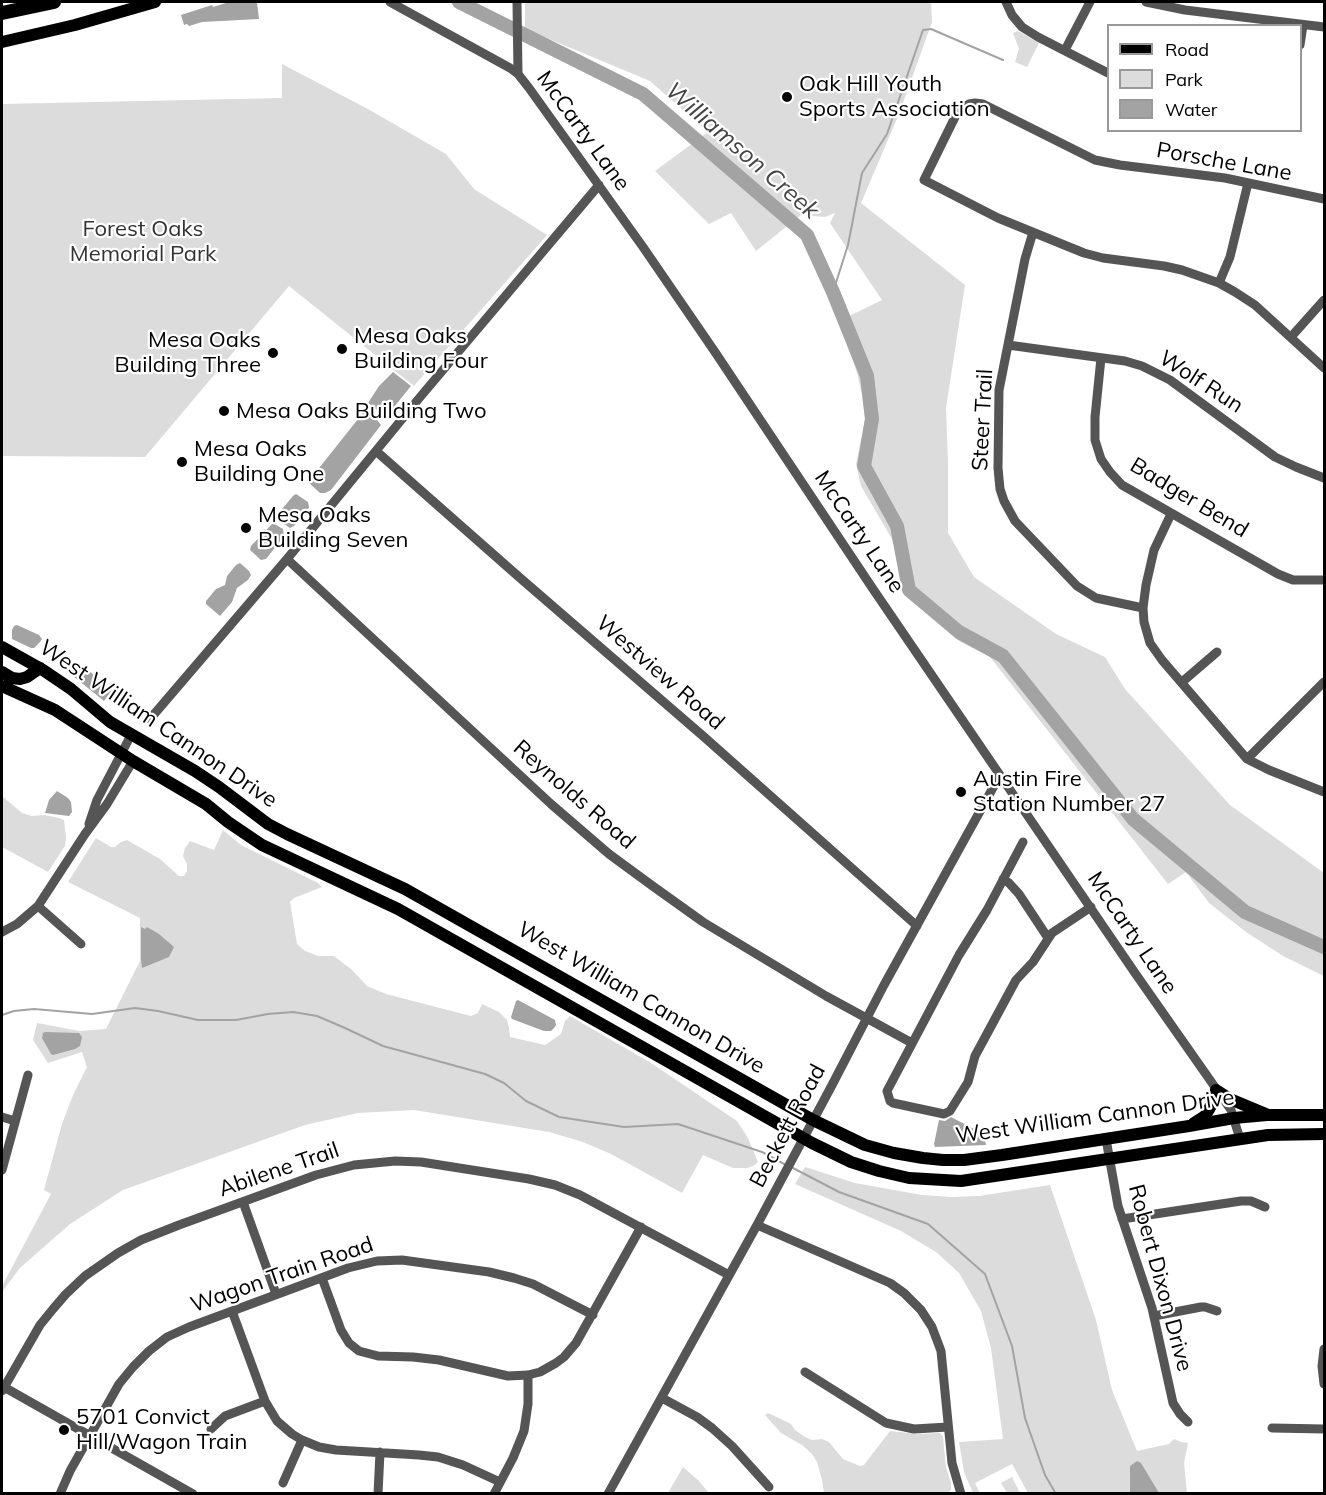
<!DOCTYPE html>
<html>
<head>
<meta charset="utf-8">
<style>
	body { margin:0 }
	#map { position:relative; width:1326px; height:1495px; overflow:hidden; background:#fff; font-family:Mulish,sans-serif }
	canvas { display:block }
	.frame { position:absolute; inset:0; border:3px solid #000; pointer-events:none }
	.legend { position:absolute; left:1107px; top:24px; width:195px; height:108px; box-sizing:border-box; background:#fff; border:2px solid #999; margin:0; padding:8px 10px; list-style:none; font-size:18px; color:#000 }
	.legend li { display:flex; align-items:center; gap:12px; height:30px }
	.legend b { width:30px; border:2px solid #999 }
</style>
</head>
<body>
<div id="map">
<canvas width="1326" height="1495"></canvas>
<div class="frame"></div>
<ul class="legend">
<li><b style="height:8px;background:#000"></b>Road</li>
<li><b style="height:16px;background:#dcdcdc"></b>Park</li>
<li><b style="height:16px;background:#a3a3a3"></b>Water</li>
</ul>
</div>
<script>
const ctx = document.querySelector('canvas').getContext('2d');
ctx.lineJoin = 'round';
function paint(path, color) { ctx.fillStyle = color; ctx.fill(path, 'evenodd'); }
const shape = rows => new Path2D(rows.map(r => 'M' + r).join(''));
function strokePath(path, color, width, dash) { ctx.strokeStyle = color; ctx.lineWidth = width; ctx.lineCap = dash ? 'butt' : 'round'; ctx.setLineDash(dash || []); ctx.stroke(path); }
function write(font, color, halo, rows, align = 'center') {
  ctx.font = font + ' Mulish,sans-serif'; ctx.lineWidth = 4.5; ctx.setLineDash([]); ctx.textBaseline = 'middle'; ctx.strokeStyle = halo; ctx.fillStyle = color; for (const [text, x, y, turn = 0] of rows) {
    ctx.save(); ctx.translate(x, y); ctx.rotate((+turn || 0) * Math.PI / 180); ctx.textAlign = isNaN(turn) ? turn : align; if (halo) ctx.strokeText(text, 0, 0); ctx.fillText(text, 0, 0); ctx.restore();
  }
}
paint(shape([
	[525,2,931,2,932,22,899,114,861,203,965,285,946,408,948,462,948,533,974,577,1056,634,1105,657,1125,689,1230,805,1324,873,1324,976,1283,956,1246,932,1209,903,1186,872,1168,884,990,657,959,641,933,618,910,589,892,539,861,486,856,464,865,420,862,395,857,373,839,321,882,300,830,223,835,213,825,217,801,215,756,251,731,213,709,224,655,171,708,132,650,81,525,29],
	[1018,31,1039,43,1027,67,1015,62,1019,49,1013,33],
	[282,64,368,109,446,154,474,189,547,235,414,386,289,286,145,457,2,456,2,104,282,98],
	[2,796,22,813,32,816,44,815,59,818,64,820,66,838,65,846,48,872,2,847],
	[223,830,241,845,318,883,322,887,294,898,290,902,297,944,305,951,318,956,334,956,351,969,367,986,386,994,471,1016,478,1013,482,1004,499,1012,507,1020,509,1028,510,1037,545,1045,561,1034,565,1021,570,1016,651,1063,737,1121,748,1138,758,1162,753,1166,747,1168,733,1168,703,1155,682,1193,611,1154,583,1142,549,1132,414,1110,358,1113,305,1125,123,1190,70,1224,20,1268,2,1292,2,1286,51,1194,44,1190,62,1124,73,1095,87,1067,82,1052,48,1063,33,1040,37,1023,80,1031,106,1029,140,961,140,918,68,882,96,838,111,847,115,847,121,842,127,840,160,859,179,876,184,876,187,871,187,864,183,856,185,848,190,841,214,850],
	[805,1167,855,1183,922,1195,951,1197,979,1196,1050,1185,1096,1320,1112,1390,1137,1451,1169,1444,1174,1439,1181,1442,1188,1443,1184,1463,1187,1493,1028,1493,1012,1464,975,1483,980,1493,973,1493,964,1472,959,1442,1003,1439,991,1348,981,1311,959,1273,936,1252,901,1231,795,1184],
	[768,1413,791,1424,795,1430,805,1437,812,1440,822,1439,829,1442,843,1459,860,1466,864,1465,870,1457,890,1431,917,1434,940,1433,943,1437,946,1467,951,1483,951,1490,947,1494,824,1493,822,1480,817,1462,812,1454,802,1445,781,1433,765,1415],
	[683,1467,698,1480,709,1493,668,1493],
	[1012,1477,1020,1493,1007,1493,1001,1483]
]), '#dcdcdc');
paint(shape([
	[229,2,257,2,259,19,202,22,189,26,187,24,184,25,181,15,212,5,213,7],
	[393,372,411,386,386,417,368,403,379,386],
	[366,409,374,416,381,425,331,490,325,493,320,493,308,482],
	[296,494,308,502,309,507,308,510,294,526,290,528,277,519,277,515,293,496],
	[273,523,283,529,284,536,266,559,261,560,250,550,251,546],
	[240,563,249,571,251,575,248,580,237,588,232,602,220,616,206,604,206,601,216,589,225,585,227,576,236,565],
	[17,625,39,635,42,639,40,642,34,648,31,648,12,639,12,630,14,626],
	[82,665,112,690,104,701,73,676],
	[57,791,68,798,71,802,72,812,69,816,45,813,49,800],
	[141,927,145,929,147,927,159,934,174,947,169,957,142,968,141,959],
	[518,1000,555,1020,556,1025,554,1028,551,1031,544,1031,512,1019,511,1017,516,1001],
	[45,1032,79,1033,82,1037,80,1046,75,1049,53,1055,51,1054,42,1038,43,1033],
	[951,1117,974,1129,983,1128,986,1145,935,1147,934,1144,939,1120,945,1121],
	[1137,1461,1141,1463,1159,1493,1130,1493,1130,1466]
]), '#a3a3a3');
strokePath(shape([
	[833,292,848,245,862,173,887,134,923,30,931,29,1003,60],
	[2,1015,14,1011,34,1009,92,1014,135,1008,158,1011,198,1020,236,1020,268,1014,293,1012,317,1016,345,1028,383,1046,485,1074,504,1083,526,1101,559,1117,624,1127,678,1124,762,1152,786,1165],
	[791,1167,839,1192,928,1224,985,1274,1012,1346,1025,1418,1045,1475,1056,1494]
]), '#a3a3a3', 2);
strokePath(shape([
	[459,2,643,94,807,235,833,292,867,376,872,419,864,466,897,526,909,590,959,632,1003,656,1133,819,1245,912,1324,947]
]), '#a3a3a3', 14);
strokePath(shape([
	[390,2,510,68,518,74,529,88,643,247,715,352,873,589,1135,973,1231,1110,1240,1139],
	[517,2,518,74],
	[1006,2,1012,15,1022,27,1038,37,1108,73],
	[1146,2,1185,10,1324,27],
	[1300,45,1303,25],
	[1065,50,1090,2],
	[1324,199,1225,178,1120,165,1095,160,983,104,975,103,969,104,958,111,924,180,998,218,1084,253,1103,258,1164,266,1182,270,1219,283,1235,292,1255,305,1324,368],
	[1033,232,1025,259,999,390,998,468,1000,489,1004,501,1015,521,1077,586,1096,598,1143,608],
	[1219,283,1230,257,1248,183],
	[1291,337,1324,300],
	[1008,345,1125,361,1142,366,1170,380,1275,457,1296,467,1324,478],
	[1101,358,1095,417,1095,440,1101,459,1110,472,1122,485,1278,574,1293,580,1324,580],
	[376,451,519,577,703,736,917,926],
	[1171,514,1154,550,1146,585,1143,608,1144,622,1150,643,1162,660,1247,759,1269,770,1324,792],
	[287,559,551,804,609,854,654,887,703,922,826,996,912,1043],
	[1182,682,1217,652],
	[150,719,287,559,421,396,599,185],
	[1247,759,1324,682],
	[89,824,97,800,131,735],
	[1023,842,987,910,959,955,887,1091,890,1101,893,1103,944,1114,950,1111,968,1082,975,1056,1016,980,1033,962,1052,933,1091,907],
	[1003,879,1009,883,1019,894,1048,938],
	[38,906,81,944],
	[2,932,17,924,38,906,85,834,107,804,133,761],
	[2,1117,15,1121],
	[1106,1139,1118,1206,1152,1308,1173,1403,1180,1414,1188,1422],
	[2,1170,28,1075],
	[243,1202,276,1294],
	[1122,1219,1241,1201,1251,1201,1265,1207],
	[757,1225,890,1283,904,1293,921,1310,932,1327,941,1351,952,1463,961,1494],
	[322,1278,341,1330,349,1343,359,1351,378,1356,413,1357,439,1360,508,1376,528,1375,540,1372,556,1363,564,1357,576,1343,641,1227],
	[232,1311,265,1401,277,1421,292,1434,302,1440,319,1447,336,1450,419,1455,438,1457,463,1465,500,1482],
	[1154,1316,1201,1307,1205,1307,1217,1311],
	[1324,1349,1322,1366,1324,1384],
	[805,1372,886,1423,914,1429,948,1427],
	[2,1386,193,1494],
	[2,1391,40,1325,53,1309,66,1294,85,1276,118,1253,141,1240,179,1225,316,1175,354,1165,395,1161,421,1162,529,1179,555,1185,580,1195,729,1275],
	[662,1398,697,1417,712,1428,732,1446,769,1487],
	[1272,1428,1324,1429],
	[211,1429,225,1416,265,1401],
	[283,1483,302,1440],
	[60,1494,70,1471,119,1384,133,1367,149,1351,167,1337,189,1327,348,1268,377,1261,402,1260,489,1272,514,1278,533,1284,593,1315],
	[378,1494,380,1452],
	[494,1494,513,1458,524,1431,528,1404,528,1375],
	[608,1494,757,1225,831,1087,884,985,1000,775]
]), '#555', 9);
strokePath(shape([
	[2,42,75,25,155,2],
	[2,647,43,670,71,689,110,722,195,771,219,787,268,824,287,834,405,889,813,1120,865,1145,894,1153,923,1158,943,1160,964,1160,1002,1155,1189,1126,1234,1118,1267,1115,1324,1115],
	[2,672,12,678,20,679,27,677,40,668],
	[2,686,55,710,133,761,206,804,228,822,262,845,398,909,812,1143,851,1162,879,1171,909,1178,961,1181,1268,1135,1324,1134],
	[1194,1123,1205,1116,1208,1111,1213,1102,1216,1090,1230,1099,1266,1114]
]), '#000', 12);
strokePath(shape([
	[2,13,54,2]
]), '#000', 14);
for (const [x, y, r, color] of [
	[787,97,6,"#000"],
	[342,349,6,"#000"],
	[273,353,6,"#000"],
	[224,411,6,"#000"],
	[182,462,6,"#000"],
	[246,528,6,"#000"],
	[961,792,6,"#000"],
	[64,1430,6,"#000"]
]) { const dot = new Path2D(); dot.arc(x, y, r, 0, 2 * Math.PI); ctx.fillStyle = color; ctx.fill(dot); strokePath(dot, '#fff', 2); }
write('22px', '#000', '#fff', [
	["Oak Hill Youth",799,84],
	["Sports Association",799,109],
	["Mesa Oaks",354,336],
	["Building Four",354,361],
	["Mesa Oaks",261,340,"right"],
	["Building Three",261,365,"right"],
	["Mesa Oaks Building Two",236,411],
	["Mesa Oaks",194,449],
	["Building One",194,474],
	["Mesa Oaks",258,515],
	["Building Seven",258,540],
	["Austin Fire",973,779],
	["Station Number 27",973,804],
	["5701 Convict",76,1417],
	["Hill/Wagon Train",76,1442]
], 'left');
write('22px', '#000', '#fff', [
	["McCarty Lane",583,131,54],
	["Porsche Lane",1224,162,10],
	["Wolf Run",1201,382,33],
	["Steer Trail",983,420,-87],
	["Badger Bend",1189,498,31],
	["McCarty Lane",859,532,56],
	["Westview Road",660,673,41],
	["West William Cannon Drive",158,724,34],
	["Reynolds Road",574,795,41],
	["McCarty Lane",1132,933,56],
	["West William Cannon Drive",641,998,30],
	["West William Cannon Drive",1095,1117,-8],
	["Beckett Road",788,1126,-62],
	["Abilene Trail",279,1170,-19],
	["Wagon Train Road",282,1275,-19],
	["Robert Dixon Drive",1160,1278,75]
]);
write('22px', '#333', '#fff', [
	["Forest Oaks",143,229],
	["Memorial Park",143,254]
]);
write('italic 24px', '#444', '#fff', [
	["Williamson Creek",742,151,41]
]);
</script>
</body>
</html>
